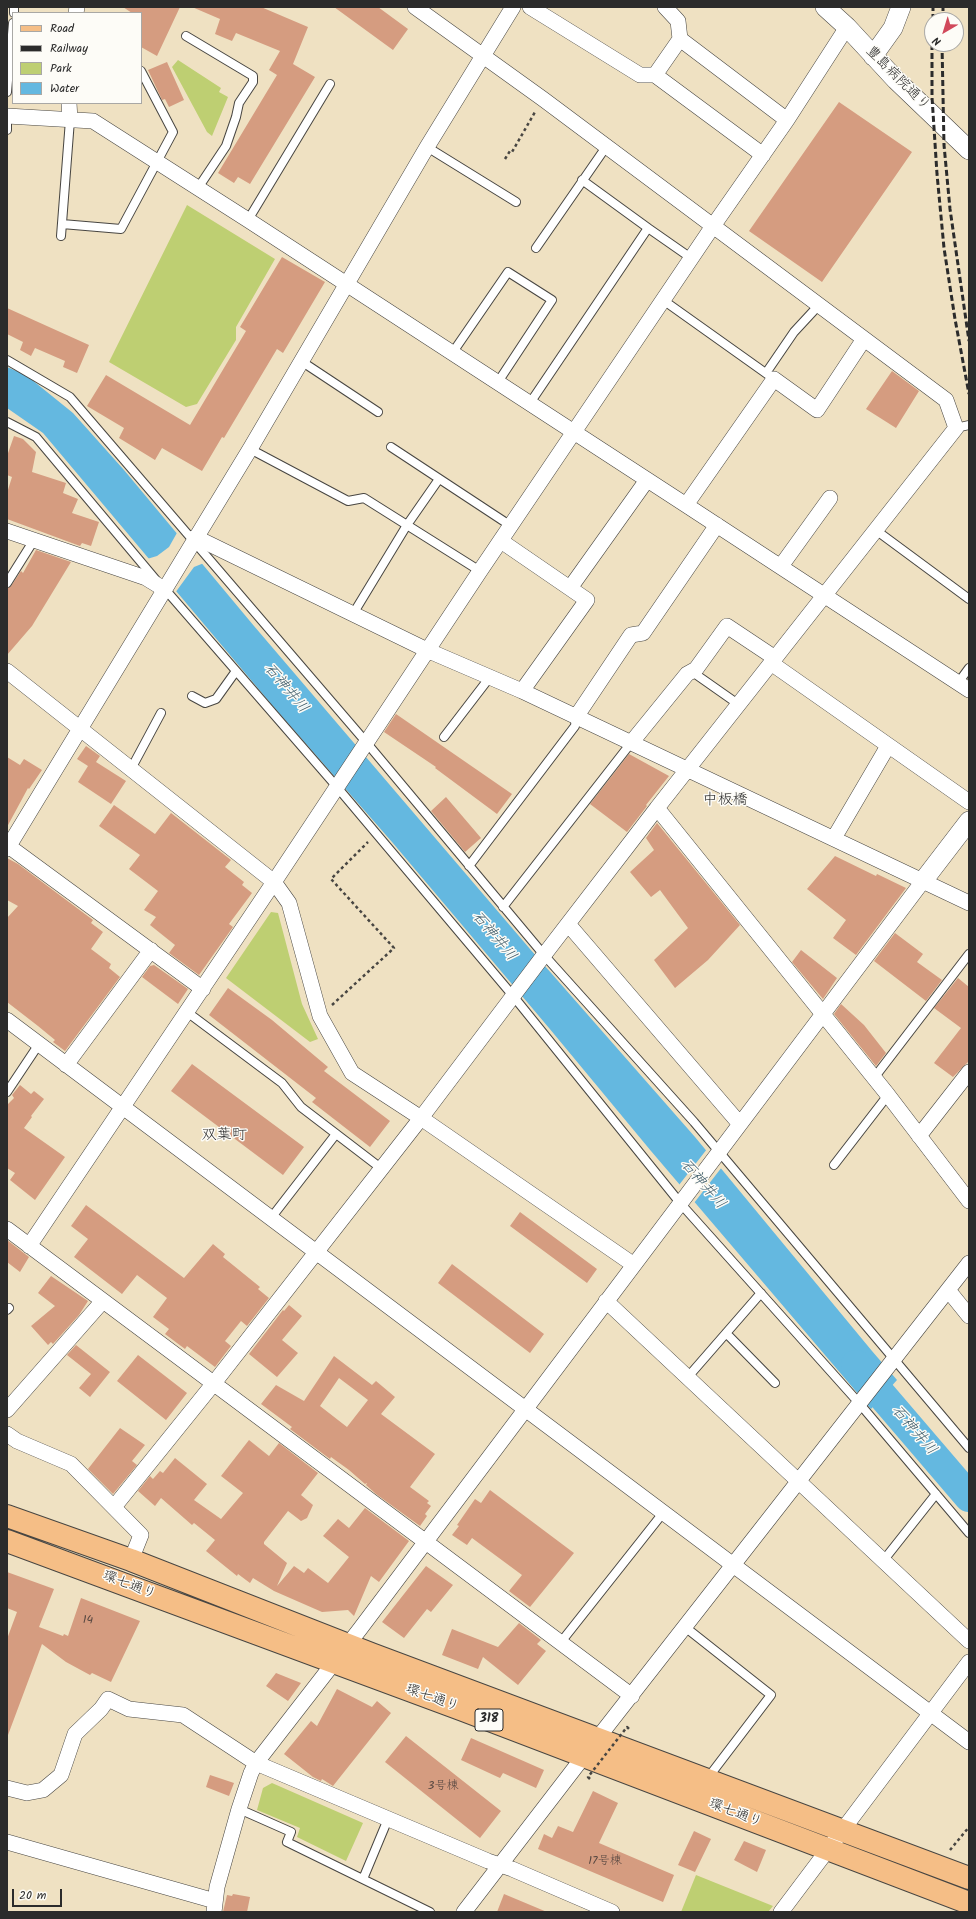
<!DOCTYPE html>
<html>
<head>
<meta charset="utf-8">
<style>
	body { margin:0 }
	#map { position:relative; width:976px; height:1919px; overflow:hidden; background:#efe1c2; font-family:Kalam,sans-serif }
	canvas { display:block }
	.frame { position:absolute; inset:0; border:8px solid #2b2b2b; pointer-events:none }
	.legend { position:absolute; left:12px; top:12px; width:130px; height:92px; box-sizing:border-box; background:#fdfcf7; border:1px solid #a9a8a5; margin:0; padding:5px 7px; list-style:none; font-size:12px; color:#2b2b2b }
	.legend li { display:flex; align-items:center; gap:8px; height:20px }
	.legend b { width:20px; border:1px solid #a9a8a5 }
	.north { position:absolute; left:924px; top:12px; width:40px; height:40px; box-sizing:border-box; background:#fdfcf7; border:1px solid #a9a8a5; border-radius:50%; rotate:218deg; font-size:11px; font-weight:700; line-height:16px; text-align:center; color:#2b2b2b }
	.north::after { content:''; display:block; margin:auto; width:14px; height:18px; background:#d1495b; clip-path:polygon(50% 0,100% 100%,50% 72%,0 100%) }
	.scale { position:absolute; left:12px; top:1889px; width:50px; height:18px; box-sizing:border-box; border:2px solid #2b2b2b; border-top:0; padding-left:5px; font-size:12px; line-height:14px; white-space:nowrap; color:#2b2b2b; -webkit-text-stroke:3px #fdfcf7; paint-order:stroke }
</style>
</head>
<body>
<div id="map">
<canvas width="976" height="1919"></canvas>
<div class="frame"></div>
<ul class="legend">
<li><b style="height:5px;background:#f5be86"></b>Road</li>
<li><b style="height:5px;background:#2b2b2b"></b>Railway</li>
<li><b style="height:11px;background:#becf72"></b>Park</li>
<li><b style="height:11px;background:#64b8e0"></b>Water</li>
</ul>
<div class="north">N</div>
<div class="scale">20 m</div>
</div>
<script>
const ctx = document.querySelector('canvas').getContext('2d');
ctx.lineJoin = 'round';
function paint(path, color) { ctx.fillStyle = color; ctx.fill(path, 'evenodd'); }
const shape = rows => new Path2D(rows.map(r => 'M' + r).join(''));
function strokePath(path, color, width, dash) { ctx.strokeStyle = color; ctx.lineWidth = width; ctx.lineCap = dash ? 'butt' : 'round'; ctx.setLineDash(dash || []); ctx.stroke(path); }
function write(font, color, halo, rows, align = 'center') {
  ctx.font = font + ' Kalam,"Klee One",sans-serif'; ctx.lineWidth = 3; ctx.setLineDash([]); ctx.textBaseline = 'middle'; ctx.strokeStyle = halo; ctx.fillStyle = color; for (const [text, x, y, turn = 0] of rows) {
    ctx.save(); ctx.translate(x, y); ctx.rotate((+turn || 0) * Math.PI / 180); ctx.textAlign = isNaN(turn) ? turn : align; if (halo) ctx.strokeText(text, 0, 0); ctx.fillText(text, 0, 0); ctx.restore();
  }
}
paint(shape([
	[178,60,221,88,219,92,228,97,212,136,207,132,172,67],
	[187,205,275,259,236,327,236,340,197,404,186,407,109,362],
	[271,912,278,913,302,1004,318,1039,310,1042,226,978],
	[272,1783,363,1823,346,1861,297,1837,300,1828,257,1810,263,1788],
	[696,1875,773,1906,768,1912,681,1912]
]), '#becf72');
paint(shape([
	[7,367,26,375,73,413,124,470,254,626,530,949,695,1137,872,1351,897,1380,871,1409,651,1151,549,1028,392,842,272,705,43,433,7,408]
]), '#64b8e0');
paint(shape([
	[178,531,204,563,194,567,175,593,147,559,157,556,169,547],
	[707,1149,722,1167,694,1203,679,1185]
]), '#efe1c2');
strokePath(shape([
	[856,1365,969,1497]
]), '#64b8e0', 30);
paint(shape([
	[123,7,180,7,157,56,141,47,141,13,132,13],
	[192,7,261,7,308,27,293,64,315,77,250,184,238,177,234,183,218,173,277,75,269,70,280,51,236,33,232,41,215,34,220,19],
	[334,7,378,7,408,29,393,50],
	[167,62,184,100,169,107,165,99,162,100,148,70],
	[839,102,912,152,822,282,749,231],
	[282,257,325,282,283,353,277,349,224,438,222,437,202,471,162,448,155,460,119,438,124,428,87,406,106,375,190,425,246,331,240,327],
	[7,308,89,345,77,373,63,367,65,361,35,348,31,356,20,350,23,342,7,334],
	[892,371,919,391,896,428,866,409],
	[14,436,23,439,36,452,32,472,66,483,63,493,78,499,72,513,99,522,91,546,82,543,80,546,7,519,7,493,12,477,7,475,7,456],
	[36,550,71,562,32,626,7,655,7,588,11,586,21,571,23,573],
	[396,714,512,794,497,814,435,768,436,767,384,732],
	[86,746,100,756,96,762,126,781,111,804,78,782,88,766,77,759],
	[629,754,669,776,646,805,647,806,627,832,590,804],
	[7,757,20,765,24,759,42,770,29,789,28,788,7,827],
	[446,797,481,838,465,852,431,811],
	[114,805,155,834,171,813,231,860,225,867,244,882,242,885,252,893,229,924,233,927,199,975,169,953,175,945,150,925,156,917,144,910,158,891,129,869,140,855,99,826],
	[657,823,740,925,708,960,675,988,654,960,688,928,660,890,651,897,630,872,654,850,646,838],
	[835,856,876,876,877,874,906,888,856,955,833,938,846,920,807,889],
	[7,858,18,864,93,920,91,923,103,932,91,949,111,964,109,968,120,977,65,1051,53,1042,55,1040,38,1026,7,1002,7,918,18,906,7,900],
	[895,933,923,954,917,962,942,980,926,1001,874,961],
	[801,950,837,978,823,999,792,962],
	[154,965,188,989,178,1004,142,977,150,966],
	[958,978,969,987,969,1061,953,1077,934,1063,961,1028,934,1008],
	[228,988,272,1020,328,1067,324,1071,390,1121,370,1147,312,1102,316,1098,209,1015],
	[841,1004,864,1025,886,1053,876,1066,834,1014],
	[192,1064,304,1147,283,1175,171,1091],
	[20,1085,31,1094,34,1091,44,1099,31,1116,32,1117,24,1128,65,1157,35,1200,10,1180,15,1173,7,1168,7,1105,14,1098,12,1095],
	[86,1205,184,1278,213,1244,225,1254,223,1257,260,1287,258,1289,269,1298,247,1326,241,1321,225,1341,231,1346,215,1367,187,1346,185,1349,165,1334,169,1329,153,1317,167,1298,137,1275,122,1294,74,1257,88,1239,71,1226],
	[520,1212,597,1269,587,1283,510,1226],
	[7,1240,29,1257,20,1272,7,1262],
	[452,1264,544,1334,530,1353,438,1283],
	[51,1276,88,1301,79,1315,53,1344,51,1342,48,1345,31,1326,55,1306,38,1293],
	[289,1305,302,1316,282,1340,298,1353,277,1377,249,1354,283,1310,284,1311],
	[76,1345,110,1372,90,1397,79,1388,91,1374,67,1355],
	[138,1355,187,1393,166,1420,117,1381],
	[334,1356,372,1385,376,1381,395,1397,381,1414,435,1454,410,1487,429,1501,427,1503,431,1506,425,1514,427,1516,420,1526,376,1494,366,1485,367,1483,365,1484,349,1470,331,1457,330,1459,290,1429,292,1427,261,1404,276,1385,304,1401],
	[339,1378,368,1400,347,1427,320,1406],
	[120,1428,145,1445,132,1461,137,1465,113,1494,88,1469],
	[249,1440,269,1456,279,1443,318,1473,301,1495,313,1505,307,1518,301,1521,288,1511,264,1542,264,1544,287,1563,277,1586,294,1566,304,1573,308,1568,328,1583,349,1557,323,1536,338,1519,349,1528,365,1508,409,1541,379,1582,371,1576,354,1616,348,1610,322,1612,274,1591,253,1578,250,1583,238,1574,237,1576,206,1551,215,1540,194,1523,192,1525,161,1498,155,1506,138,1491,150,1476,153,1479,160,1471,163,1473,175,1458,207,1484,194,1500,221,1519,243,1493,221,1476],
	[490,1490,574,1553,530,1607,509,1591,522,1575,472,1538,467,1545,452,1535,459,1526,457,1525,475,1499,481,1503],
	[426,1566,453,1585,431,1612,427,1609,404,1638,382,1622],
	[7,1572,54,1589,39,1627,63,1636,64,1634,68,1636,81,1598,140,1621,111,1682,92,1673,90,1675,66,1662,42,1644,8,1735,7,1639,17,1612,7,1608],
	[519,1623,541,1640,537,1644,546,1651,518,1685,483,1657,478,1669,442,1655,452,1629,498,1647],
	[276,1673,301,1683,288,1701,266,1686],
	[337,1689,372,1707,377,1701,391,1713,333,1786,322,1779,321,1781,313,1777,284,1754,311,1721,317,1726],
	[406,1736,501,1811,480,1838,385,1762],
	[471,1738,544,1770,536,1788,503,1773,500,1778,461,1760],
	[210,1775,234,1783,229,1796,206,1787],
	[593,1791,618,1803,599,1843,674,1875,663,1902,538,1849,544,1834,552,1838,558,1826,573,1832],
	[694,1831,711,1839,695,1872,678,1865],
	[744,1841,766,1850,757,1872,734,1860],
	[233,1894,250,1897,247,1912,223,1912,227,1895,232,1896],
	[504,1894,547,1912,497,1912]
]), '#d59c80');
const service = shape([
	[14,13,14,7],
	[186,36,253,76,253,82,239,103,236,117,226,146,198,188],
	[7,92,13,23],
	[7,122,7,130],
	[427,147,516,202],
	[582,180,648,228],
	[248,220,330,84],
	[62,224,121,229,173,132,141,71],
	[61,236,70,120],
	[536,248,606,147],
	[663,300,774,379],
	[453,352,508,272,552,300,498,382],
	[7,360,70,397,366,742,544,955,694,1122,969,1448],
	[301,361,378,412],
	[766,373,794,332,819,305],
	[530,403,648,228,691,258],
	[7,422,36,437,156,580],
	[956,428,969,425],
	[391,447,511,526],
	[250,449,348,501,364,498,480,571],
	[877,531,969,599],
	[7,583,34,540],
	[164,588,337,787,514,997,681,1204,859,1403,969,1533],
	[353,614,407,525,439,479],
	[691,671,738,704],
	[958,683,969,668],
	[192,696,205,703,216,699,236,671],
	[444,737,490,677],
	[131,769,161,713],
	[469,866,575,726,576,717],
	[503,907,631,743],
	[187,1012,282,1083,301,1107,382,1169],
	[874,1078,969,954],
	[7,1092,39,1044],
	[834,1165,888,1095],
	[271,1218,336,1134],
	[7,1310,9,1308],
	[726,1333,775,1383],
	[687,1378,761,1293],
	[883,1561,936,1494],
	[685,1627,771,1695,707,1779],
	[561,1642,663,1513],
	[239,1809,291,1832,287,1842,430,1912],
	[363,1879,388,1819]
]);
const minor = shape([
	[415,7,543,99,946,400,956,428,657,808],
	[530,7,640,75,655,75,680,39,678,21,665,7],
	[76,13,77,7],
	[680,39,787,120],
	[655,75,763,155],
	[69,103,70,120],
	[7,116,93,121,248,220,686,505,774,379,817,410,864,339],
	[686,505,969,690],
	[7,531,146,578,164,589],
	[195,537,429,651,522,691,969,903],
	[501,541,587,600,522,691],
	[781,566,830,498],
	[570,588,647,480],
	[771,663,969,802],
	[7,671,274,882,29,1246],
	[576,717,631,635,643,633,717,525],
	[631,743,687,674,696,669,727,626,775,658],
	[834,838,888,746],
	[7,845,203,989],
	[7,849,250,449,427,147,513,7],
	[568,924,739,1123],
	[7,1020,969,1742],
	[66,1065,151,950],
	[919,1136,969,1072],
	[7,1229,632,1696],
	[634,1265,421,1118,544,955,657,808,888,1095,969,1201],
	[948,1290,969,1316],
	[606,1301,969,1641],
	[7,1410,102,1302],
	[7,1434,17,1441,71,1464,141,1535,131,1560],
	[114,1507,214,1383,421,1118,352,1073,320,1016,289,903,274,882,480,571,713,226,787,120,847,27],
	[597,1739,969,1263],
	[7,1788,27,1793,43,1790,61,1775,75,1734,101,1709,108,1699,129,1709,183,1715,256,1763,488,1861,512,1869,612,1912],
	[7,1842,215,1901],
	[214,1912,217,1887,239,1809,251,1773,256,1763,360,1629,923,881],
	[464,1912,584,1756],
	[781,1912,969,1662]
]);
const tertiary = shape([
	[825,7,847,27,896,80,969,150],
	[873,56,893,28,901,7],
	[923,881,969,821]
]);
const primary = shape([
	[7,1516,131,1560,371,1654,969,1878],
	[7,1541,463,1710,969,1903]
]);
strokePath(service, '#484642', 10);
strokePath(minor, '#484642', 16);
strokePath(tertiary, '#484642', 20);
strokePath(primary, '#484642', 24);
strokePath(shape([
	[505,159,510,151,512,152,535,112],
	[332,1005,394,948,331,879,368,842],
	[950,1850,969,1827]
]), '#484642', 2.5, [3, 3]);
strokePath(service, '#fff', 8);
strokePath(minor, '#fff', 15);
strokePath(tertiary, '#fff', 19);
strokePath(primary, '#f5be86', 22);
strokePath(shape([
	[933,20,933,7],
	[943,20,943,7],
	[932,44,932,97,937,174,944,248,955,319,969,394],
	[942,44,944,145,950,209,969,341]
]), '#2b2b2b', 3, [6, 3]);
strokePath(shape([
	[590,1779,588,1777,627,1727,629,1729]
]), '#484642', 2.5, [3, 3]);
write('12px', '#564740', null, [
	["14",88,1621],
	["3号棟",443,1787],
	["17号棟",605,1862]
]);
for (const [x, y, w] of [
	[489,1720,28]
]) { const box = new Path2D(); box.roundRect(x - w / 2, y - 11, w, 22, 3); ctx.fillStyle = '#fdfcf7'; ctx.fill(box); strokePath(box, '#2b2b2b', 1); }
write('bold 13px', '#2b2b2b', null, [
	["318",489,1720]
]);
write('14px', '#2b2b2b', '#fdfcf7', [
	["豊島病院通り",897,79,45],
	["環七通り",129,1586,21],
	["環七通り",432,1699,20],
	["環七通り",735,1814,21]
]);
write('italic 15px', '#3f5c6a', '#fdfcf7', [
	["石神井川",285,689,50],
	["石神井川",493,937,50],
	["石神井川",702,1185,49],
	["石神井川",913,1431,49]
]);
write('15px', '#2b2b2b', '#fdfcf7', [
	["中板橋",725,801],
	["双葉町",224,1136]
]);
</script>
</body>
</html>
